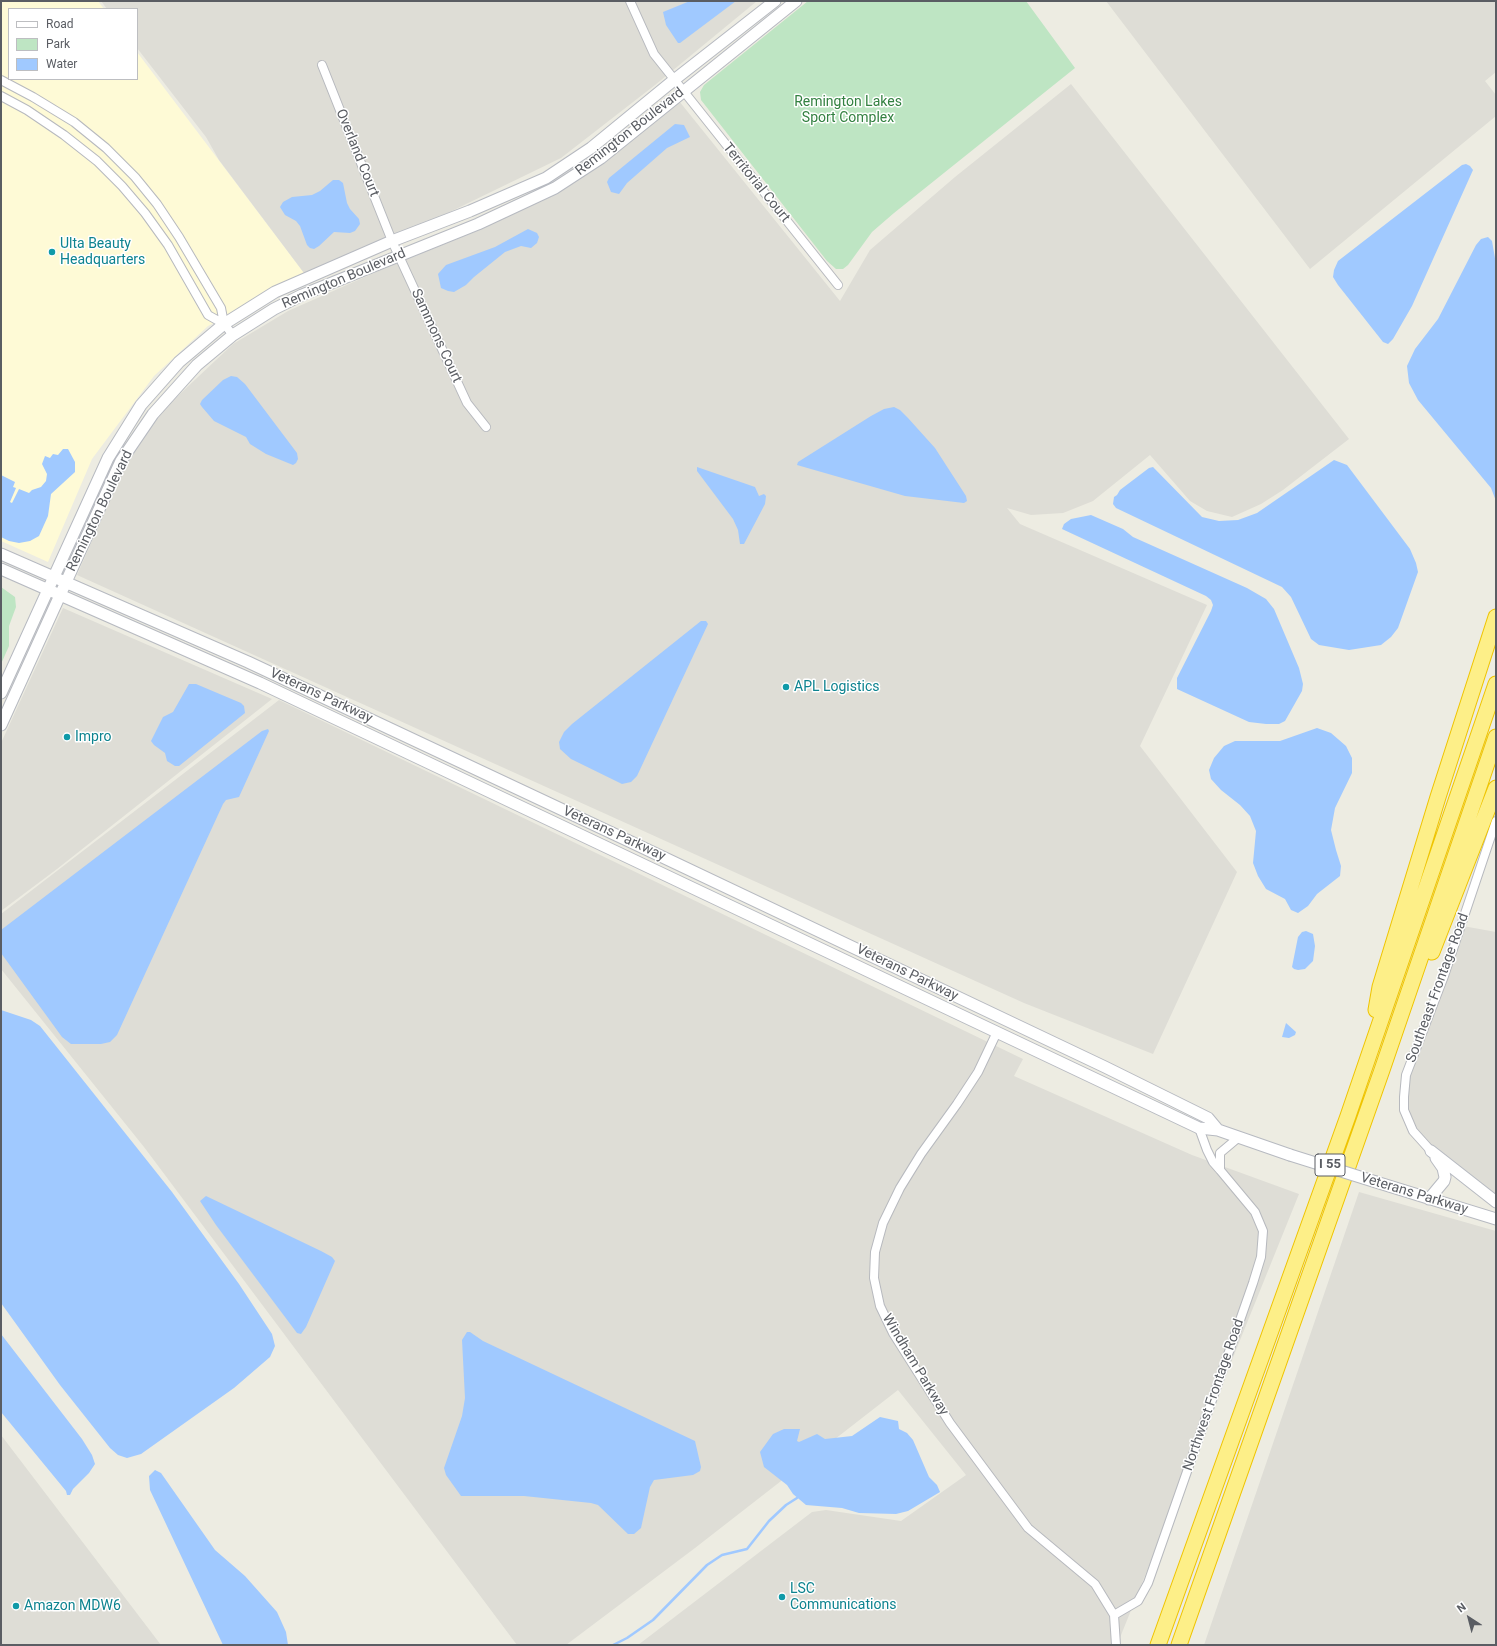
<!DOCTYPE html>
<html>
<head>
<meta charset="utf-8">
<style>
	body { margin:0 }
	#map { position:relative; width:1497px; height:1646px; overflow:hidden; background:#edece2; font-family:Roboto,sans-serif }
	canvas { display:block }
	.frame { position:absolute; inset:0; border:2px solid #5a5d63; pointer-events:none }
	.legend { position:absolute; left:8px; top:8px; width:130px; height:72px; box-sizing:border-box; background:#fff; border:1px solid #bdbec1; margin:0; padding:5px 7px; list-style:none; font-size:12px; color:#5a5d63 }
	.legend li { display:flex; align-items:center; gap:8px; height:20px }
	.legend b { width:20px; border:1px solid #bdbec1 }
	.north { position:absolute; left:1449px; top:1598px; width:40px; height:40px; -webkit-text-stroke:3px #fff; paint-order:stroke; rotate:324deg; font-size:11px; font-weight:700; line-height:16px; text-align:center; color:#5a5d63 }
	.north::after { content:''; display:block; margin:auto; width:14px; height:18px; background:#5a5d63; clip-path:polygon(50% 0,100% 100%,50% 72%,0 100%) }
</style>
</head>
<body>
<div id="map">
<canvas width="1497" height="1646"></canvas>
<div class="frame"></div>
<ul class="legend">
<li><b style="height:5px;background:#fff"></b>Road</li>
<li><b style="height:11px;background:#bee5c3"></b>Park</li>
<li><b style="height:11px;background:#a0c9ff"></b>Water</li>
</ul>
<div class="north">N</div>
</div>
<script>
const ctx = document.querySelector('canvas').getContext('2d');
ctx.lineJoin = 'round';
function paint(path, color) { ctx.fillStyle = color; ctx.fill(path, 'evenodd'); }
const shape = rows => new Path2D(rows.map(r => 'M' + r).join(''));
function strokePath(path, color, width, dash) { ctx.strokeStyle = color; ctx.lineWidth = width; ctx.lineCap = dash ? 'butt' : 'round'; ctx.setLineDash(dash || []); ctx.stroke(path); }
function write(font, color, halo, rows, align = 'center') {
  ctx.font = font + ' Roboto,sans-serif'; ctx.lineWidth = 3; ctx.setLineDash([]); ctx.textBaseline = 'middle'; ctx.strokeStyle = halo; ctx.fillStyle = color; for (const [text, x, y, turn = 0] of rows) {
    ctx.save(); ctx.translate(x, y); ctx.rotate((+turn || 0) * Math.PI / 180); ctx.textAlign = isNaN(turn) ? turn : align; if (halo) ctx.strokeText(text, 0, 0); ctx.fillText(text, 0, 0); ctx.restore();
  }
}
paint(shape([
	[1,1,98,1,104,9,9,9,9,79,137,79,137,52,304,273,208,326,154,376,92,459,48,562,1,541]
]), '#fefad6');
paint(shape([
	[101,1,757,1,655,85,561,158,425,224,304,273,219,160,206,137,137,48,137,9,107,9],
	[1106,1,1496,1,1496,72,1485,81,1496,95,1496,116,1310,269],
	[1071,84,1349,439,1283,490,1261,504,1232,517,1207,511,1190,501,1150,455,1093,501,1063,513,1031,515,1007,508,1020,524,1207,605,1140,746,1237,872,1153,1054,1024,1003,77,575,126,463,164,409,233,344,288,311,392,265,477,231,558,192,623,148,679,101,840,301,870,250,955,177],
	[63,608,272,699,57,869,1,911,1,743],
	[279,700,1023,1059,1014,1076,1192,1155,1299,1194,1117,1645,638,1645,812,1512,826,1510,901,1521,966,1475,898,1390,695,1548,566,1645,517,1645,144,1147,1,969,1,914],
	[1463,926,1496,932,1496,1195,1433,1147,1419,1133,1410,1115,1407,1095,1411,1069],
	[1359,1192,1496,1231,1496,1645,1204,1645],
	[1,1435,161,1645,1,1645]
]), '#deddd6');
paint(shape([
	[808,1,1026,1,1075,68,894,213,872,232,848,265,843,269,836,269,827,261,701,100,700,92,704,85],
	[1,587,15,597,16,607,9,626,9,646,1,664]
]), '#bee5c3');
paint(shape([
	[690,1,736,1,680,43,678,43,666,25,663,12],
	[675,124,684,125,690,137,667,148,627,183,619,194,611,192,607,182,609,178],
	[1466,164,1470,166,1473,170,1412,306,1393,339,1388,344,1383,342,1338,285,1333,277,1334,270,1338,261,1462,165],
	[333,180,339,180,343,183,347,203,350,209,359,219,360,224,355,231,350,233,334,232,319,246,314,249,310,248,307,245,300,226,296,221,285,215,280,207,283,202,292,197,312,195,320,191],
	[528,229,537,233,539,237,537,243,531,248,521,246,505,252,474,277,466,285,454,292,448,291,441,288,438,274,446,265,495,247],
	[1488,237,1492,241,1496,264,1496,501,1491,488,1418,400,1409,383,1407,366,1415,349,1438,319,1476,245,1481,239],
	[231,376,237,377,245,384,297,453,298,459,296,463,293,465,266,454,250,444,246,437,214,421,202,407,200,404,202,400,223,380],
	[894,407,900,410,908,418,935,448,966,496,967,501,964,503,905,496,797,465,798,462,871,416,884,409],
	[63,449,68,449,75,462,75,472,51,494,48,516,39,536,30,541,19,543,9,541,1,537,1,475,15,482,13,487,16,488,10,502,12,503,19,489,29,493,32,490,41,487,46,481,47,474,42,464,45,456,50,458,53,454,58,455],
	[1334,460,1347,465,1410,549,1416,563,1418,572,1398,628,1391,637,1381,645,1349,650,1319,645,1311,639,1291,597,1282,587,1116,508,1113,504,1114,497,1117,495,1120,490,1149,468,1153,467,1202,517,1219,521,1238,520,1257,513],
	[697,467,755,487,759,496,764,494,766,496,765,504,744,544,740,544,738,530,733,519,697,471],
	[1091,515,1123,529,1133,537,1247,588,1266,599,1274,609,1299,668,1303,684,1302,691,1285,721,1279,724,1266,724,1249,722,1177,689,1177,678,1211,611,1213,605,1211,600,1206,596,1062,529,1064,524,1071,519],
	[701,621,706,621,708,624,637,776,631,782,622,784,571,759,560,749,559,742,564,732,572,724],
	[189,684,196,684,241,703,244,706,245,713,179,766,175,766,167,761,165,753,154,745,151,741,163,717,173,712],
	[1317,728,1331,733,1346,746,1352,758,1352,773,1335,808,1331,830,1336,850,1341,866,1340,876,1317,894,1308,906,1298,913,1291,910,1285,899,1266,889,1258,876,1253,863,1256,831,1250,816,1240,805,1221,790,1211,779,1209,770,1214,758,1224,746,1235,741,1280,741],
	[268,729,269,731,239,797,226,800,223,804,117,1035,110,1042,101,1044,71,1044,62,1037,1,953,1,930,262,731],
	[1306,931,1313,934,1315,946,1313,961,1305,969,1298,970,1294,969,1292,967,1298,937,1302,932],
	[1,1010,31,1020,40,1026,172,1192,239,1284,272,1334,275,1346,270,1357,234,1388,141,1454,127,1458,118,1455,110,1448,60,1385,1,1303],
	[1286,1023,1296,1032,1295,1035,1289,1038,1282,1037],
	[206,1196,321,1251,332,1257,335,1261,306,1327,301,1334,297,1333,216,1225,200,1201],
	[467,1332,470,1332,483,1341,695,1441,701,1467,700,1471,693,1475,654,1480,650,1487,641,1528,634,1534,628,1534,598,1505,591,1503,524,1496,461,1496,446,1475,444,1468,462,1416,465,1398,462,1340],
	[1,1334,82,1439,92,1455,95,1464,89,1473,73,1489,70,1495,67,1495,66,1491,1,1412],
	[880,1417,898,1421,899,1429,907,1433,913,1440,929,1477,937,1485,940,1492,908,1511,896,1514,859,1513,842,1508,806,1505,793,1494,787,1485,764,1467,760,1452,773,1434,784,1429,800,1429,797,1441,799,1442,817,1434,825,1439,852,1436],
	[155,1470,161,1473,215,1550,245,1576,277,1612,286,1632,288,1645,223,1645,150,1490,149,1476]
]), '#a0c9ff');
strokePath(shape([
	[613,1645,627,1638,653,1620,707,1565,722,1555,747,1549,769,1521,786,1505,797,1498]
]), '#a0c9ff', 2.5);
const street = shape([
	[630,1,654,54,838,285],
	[322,65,392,241,467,403,486,427],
	[1,80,33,97,74,122,106,148,135,177,157,204,179,237,221,308,224,324],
	[1,96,27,110,64,135,97,161,122,186,145,213,168,245,208,315,224,324,233,335],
	[997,1032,978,1072,957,1104,921,1154,900,1188,883,1223,875,1252,874,1278,880,1306,893,1333,950,1423,1028,1528,1095,1584,1114,1615,1116,1645],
	[1199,1128,1207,1150,1213,1162,1220,1170,1220,1153,1239,1137],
	[1431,1151,1413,1131,1404,1110,1404,1097,1406,1075,1444,976,1496,821],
	[1114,1615,1138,1601,1148,1583,1253,1283,1261,1257,1263,1231,1255,1212,1220,1170]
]);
const secondary = shape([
	[1,554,248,662,631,842,1105,1067,1208,1118,1218,1130],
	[1,569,260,683,1199,1128,1218,1130,1290,1155],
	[1,693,108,458,141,405,179,362,224,324,275,292,392,241,470,211,546,178,591,148,674,80,775,1],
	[1,725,121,461,153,414,197,365,233,335,274,309,302,295,478,224,555,188,601,158,796,1],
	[1431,1151,1496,1202],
	[1376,1182,1496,1219],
	[1429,1199,1444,1181,1445,1177,1443,1168,1436,1158]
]);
const highway = shape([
	[1432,952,1496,788],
	[1376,1010,1380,987,1438,797,1496,617],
	[1158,1645,1348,1116,1496,684],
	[1179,1645,1382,1070,1496,737]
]);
strokePath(street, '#b7b9be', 10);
strokePath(secondary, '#b7bac1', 13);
strokePath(highway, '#efc400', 17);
strokePath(street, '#fff', 8);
strokePath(secondary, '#fff', 11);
strokePath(highway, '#fdef88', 15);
const secondaryBridge = shape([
	[1290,1155,1376,1182]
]);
strokePath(secondaryBridge, '#b7bac1', 13, []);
strokePath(secondaryBridge, '#fff', 11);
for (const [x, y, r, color] of [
	[52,252,4,"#0f9aa8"],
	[786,687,4,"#0f9aa8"],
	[67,737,4,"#0f9aa8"],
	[782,1597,4,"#0f9aa8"],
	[16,1606,4,"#0f9aa8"]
]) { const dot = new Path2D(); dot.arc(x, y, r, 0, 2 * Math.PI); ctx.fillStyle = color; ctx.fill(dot); strokePath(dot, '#fff', 1.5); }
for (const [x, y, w] of [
	[1330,1165,30]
]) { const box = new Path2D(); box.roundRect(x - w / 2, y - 11, w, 22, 3); ctx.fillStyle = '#fff'; ctx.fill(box); strokePath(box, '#5a5d63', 1); }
write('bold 13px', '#5a5d63', null, [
	["I 55",1330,1165]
]);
write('14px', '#338141', '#fff', [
	["Remington Lakes",848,102],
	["Sport Complex",848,118]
]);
write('14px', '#5a5d63', '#fff', [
	["Remington Boulevard",630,132,-38],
	["Overland Court",357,153,68],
	["Territorial Court",756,183,51],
	["Remington Boulevard",344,279,-23],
	["Sammons Court",436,336,65],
	["Remington Boulevard",100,511,-64],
	["Veterans Parkway",321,696,25],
	["Veterans Parkway",614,834,25],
	["Veterans Parkway",907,973,26],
	["Southeast Frontage Road",1438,988,-70],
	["Veterans Parkway",1414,1194,17],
	["Windham Parkway",915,1365,59],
	["Northwest Frontage Road",1214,1395,-71]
]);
write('14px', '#0d838f', '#fff', [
	["Ulta Beauty",60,244],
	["Headquarters",60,260],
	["APL Logistics",794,687],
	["Impro",75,737],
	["LSC",790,1589],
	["Communications",790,1605],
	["Amazon MDW6",24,1606]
], 'left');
</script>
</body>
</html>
